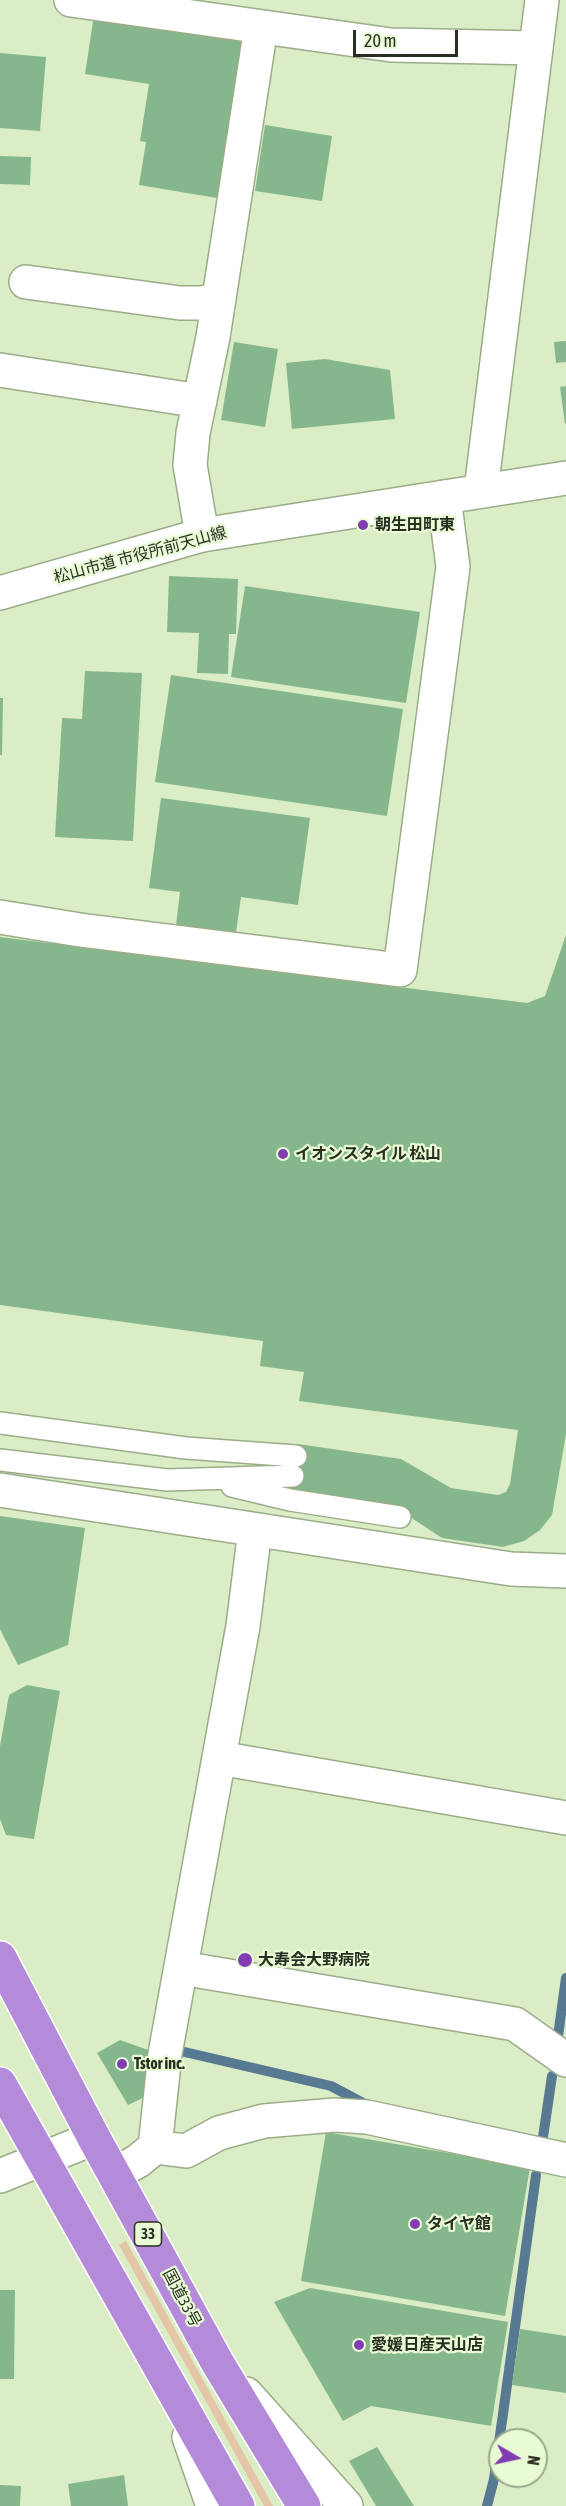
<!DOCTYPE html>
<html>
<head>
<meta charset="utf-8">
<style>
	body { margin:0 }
	#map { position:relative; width:566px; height:2506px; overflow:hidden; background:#dbedc7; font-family:"Asap Condensed",sans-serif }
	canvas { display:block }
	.north { position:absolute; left:488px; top:2428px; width:60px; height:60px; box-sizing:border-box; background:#e8fbd4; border:2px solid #9ba98c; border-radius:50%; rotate:99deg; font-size:16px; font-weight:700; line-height:24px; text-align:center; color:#282e20 }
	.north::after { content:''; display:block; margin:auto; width:21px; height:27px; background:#803cb0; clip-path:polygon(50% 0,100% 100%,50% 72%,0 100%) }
	.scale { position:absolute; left:353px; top:30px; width:105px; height:27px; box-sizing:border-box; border:3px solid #282e20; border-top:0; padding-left:8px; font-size:18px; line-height:21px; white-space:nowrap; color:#282e20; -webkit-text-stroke:4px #e8fbd4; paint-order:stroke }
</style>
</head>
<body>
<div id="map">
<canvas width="566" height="2506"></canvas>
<div class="north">N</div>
<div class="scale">20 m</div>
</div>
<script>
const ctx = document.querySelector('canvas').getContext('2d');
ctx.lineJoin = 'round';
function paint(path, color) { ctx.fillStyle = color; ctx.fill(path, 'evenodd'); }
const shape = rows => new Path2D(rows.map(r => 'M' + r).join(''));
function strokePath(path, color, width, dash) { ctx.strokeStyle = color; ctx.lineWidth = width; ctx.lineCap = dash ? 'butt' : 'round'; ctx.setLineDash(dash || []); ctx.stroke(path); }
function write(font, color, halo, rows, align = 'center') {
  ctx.font = font + ' "Asap Condensed","Noto Sans JP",sans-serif'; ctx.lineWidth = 4.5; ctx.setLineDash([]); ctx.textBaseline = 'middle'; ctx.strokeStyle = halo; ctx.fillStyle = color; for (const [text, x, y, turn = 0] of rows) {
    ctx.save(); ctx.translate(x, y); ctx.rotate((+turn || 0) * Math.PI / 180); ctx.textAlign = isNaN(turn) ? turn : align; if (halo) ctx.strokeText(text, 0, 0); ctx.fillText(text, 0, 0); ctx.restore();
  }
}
paint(shape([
	[126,2241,273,2506,264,2506,119,2245]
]), '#e4c6a6');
strokePath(shape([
	[558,2036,566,1978],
	[176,2050,331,2086,365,2104],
	[536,2142,542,2144,552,2076],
	[487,2506,494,2479,536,2175]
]), '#587992', 10);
paint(shape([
	[94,15,243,38,217,198,139,185,146,142,140,141,149,84,85,74],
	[0,53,46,57,40,131,0,128],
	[265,125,332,136,322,201,255,191],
	[0,156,31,157,30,185,0,184],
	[566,341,566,362,556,363,554,342],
	[234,342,278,349,265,427,221,420],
	[325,359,390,370,395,419,292,429,286,363],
	[566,386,566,423,565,424,560,387],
	[169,576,238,579,236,634,229,634,228,674,197,673,199,633,167,632],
	[245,586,420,612,406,703,231,677],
	[85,671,142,673,133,841,55,837,62,718,82,719],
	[171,675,403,709,387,816,155,782],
	[0,698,3,698,2,755,0,755],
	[161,798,310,818,298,905,241,897,236,932,176,925,180,892,149,888],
	[566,935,566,1434,552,1515,540,1530,524,1541,503,1547,442,1538,398,1509,290,1491,298,1444,401,1459,451,1488,498,1495,506,1492,510,1484,518,1430,299,1401,304,1372,260,1366,263,1341,0,1305,0,937,527,1003,545,996],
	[0,1516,85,1528,68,1645,18,1665,0,1629],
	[27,1685,60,1691,34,1839,6,1835,0,1819,0,1746,9,1695],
	[120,2040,151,2051,147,2096,128,2105,97,2053],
	[326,2132,530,2167,505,2316,301,2281],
	[310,2288,508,2322,491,2426,371,2406,343,2421,274,2302],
	[0,2290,15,2290,14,2379,0,2379],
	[520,2329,566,2336,566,2393,512,2385],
	[377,2447,414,2506,376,2506,349,2461],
	[124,2475,128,2506,71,2506,68,2484],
	[0,2485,21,2486,20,2506,0,2506]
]), '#86b78c');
const lane = shape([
	[0,1423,186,1448,296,1456],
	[0,1460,167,1480,293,1476],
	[232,1486,290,1500,400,1517]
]);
const street = shape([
	[71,0,391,45,535,48],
	[26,282,180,303,202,303,219,299],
	[0,370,200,401],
	[481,490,542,0],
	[202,535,190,465,193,433,213,337,261,27],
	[0,917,80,930,400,970,453,567,444,497],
	[0,1490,511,1569,566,1571],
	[219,1758,566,1818],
	[181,1968,515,2024,566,2060],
	[155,2147,165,2054,243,1626,255,1530],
	[115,2174,138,2161,155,2147,186,2151,219,2133,264,2121,335,2115,367,2117,566,2160],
	[0,2176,94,2138],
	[246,2394,346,2506],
	[189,2437,213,2506]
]);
const secondary = shape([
	[0,593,202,535,566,478]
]);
const highway = shape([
	[0,1958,94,2138,217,2362,304,2506],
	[0,2084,238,2506]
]);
strokePath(lane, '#9bac88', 24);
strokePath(street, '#9bac88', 36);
strokePath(secondary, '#9bac88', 36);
strokePath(highway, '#fff', 36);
strokePath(lane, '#fff', 21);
strokePath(street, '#fff', 33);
strokePath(secondary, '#fff', 33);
strokePath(highway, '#b48bd9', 33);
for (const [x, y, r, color] of [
	[363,525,6,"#803cb0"],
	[283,1154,6,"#803cb0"],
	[245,1960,8,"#803cb0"],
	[122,2064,6,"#803cb0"],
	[415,2224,6,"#803cb0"],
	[359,2345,6,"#803cb0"]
]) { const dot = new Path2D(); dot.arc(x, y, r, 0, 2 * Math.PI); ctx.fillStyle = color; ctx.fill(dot); strokePath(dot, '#e8fbd4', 2); }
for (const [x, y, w] of [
	[148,2234,27]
]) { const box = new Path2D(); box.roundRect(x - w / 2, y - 12, w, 24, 4.5); ctx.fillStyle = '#e8fbd4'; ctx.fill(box); strokePath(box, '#282e20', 1.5); }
write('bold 15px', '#282e20', null, [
	["33",148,2234]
]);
write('bold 16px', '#282e20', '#e8fbd4', [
	["朝生田町東",375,525],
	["イオンスタイル 松山",295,1154],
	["大寿会大野病院",258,1960],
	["Tstor inc.",134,2064],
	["タイヤ館",427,2224],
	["愛媛日産天山店",371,2345]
], 'left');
write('16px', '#282e20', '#e8fbd4', [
	["松山市道 市役所前天山線",140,555,-15],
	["国道33号",182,2298,62]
]);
</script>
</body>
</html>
